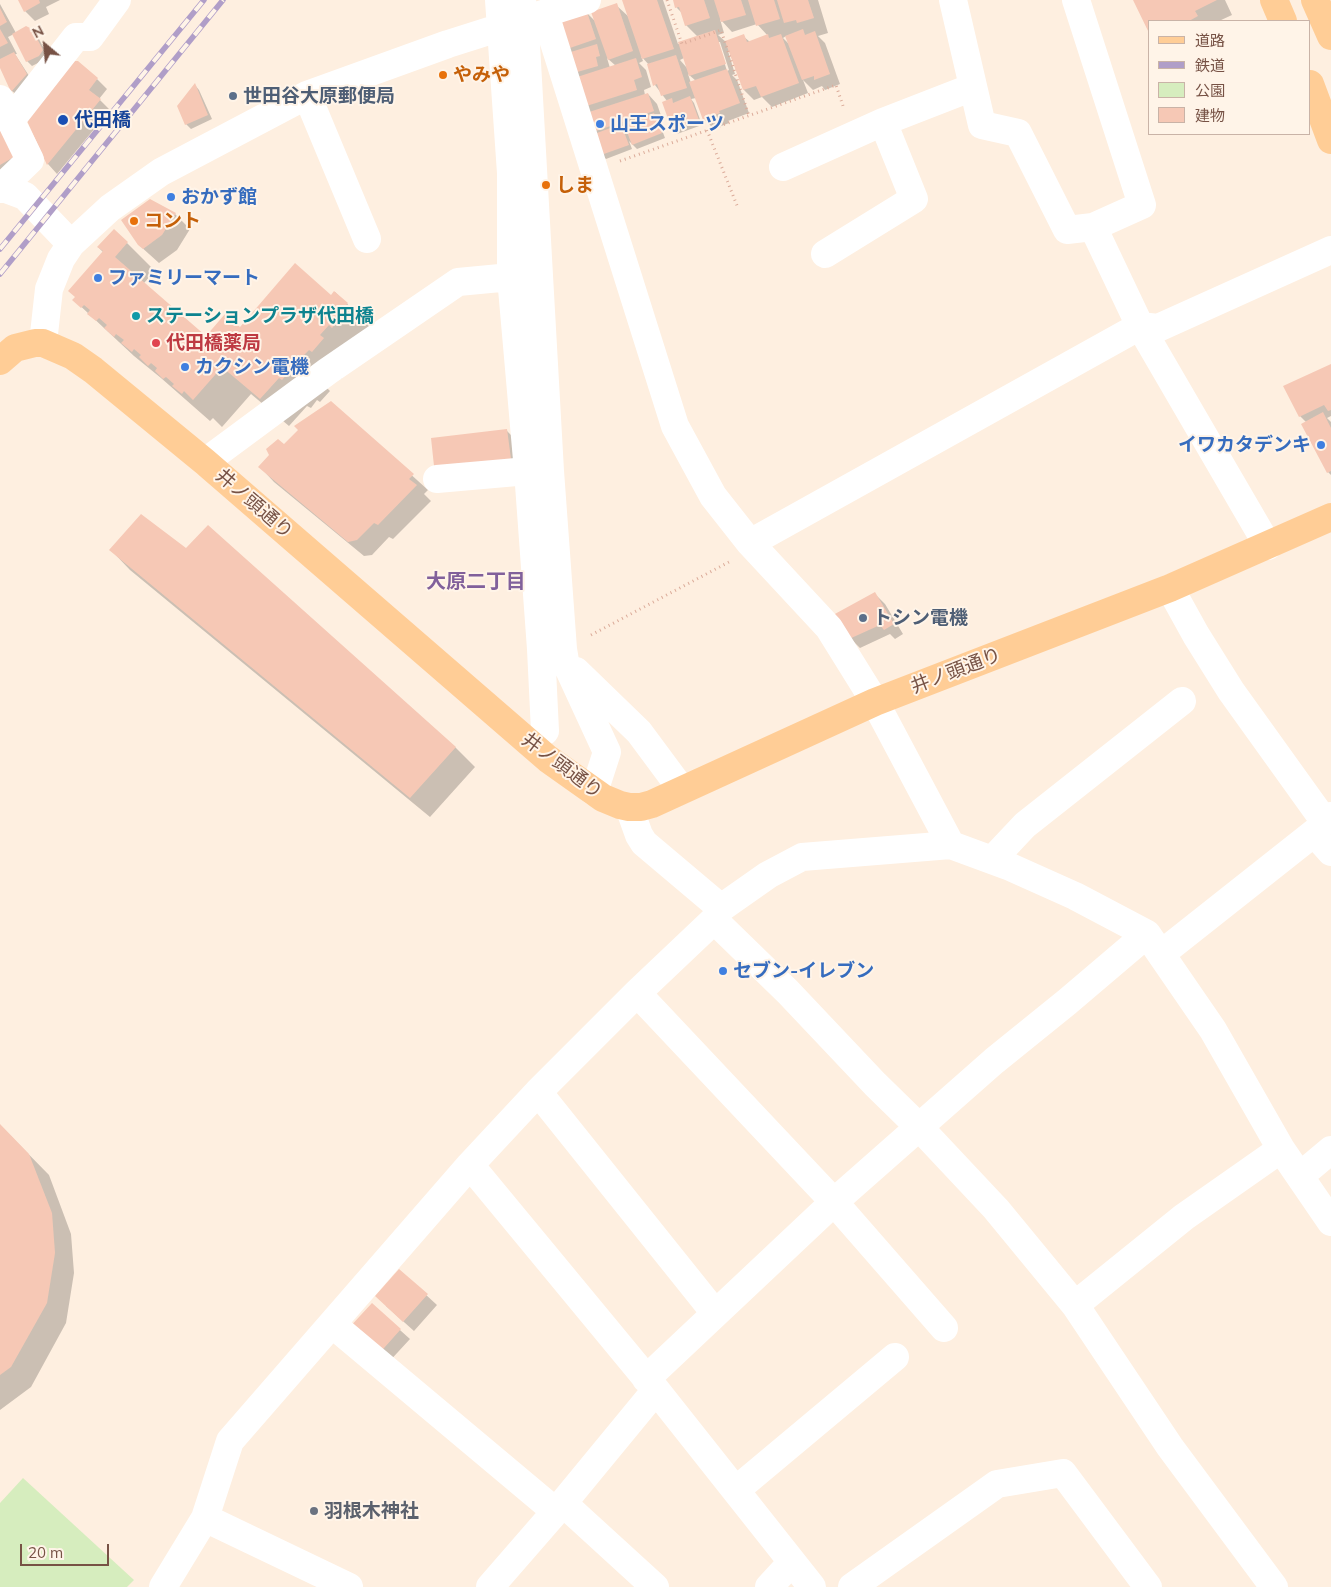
<!DOCTYPE html>
<html>
<head>
<meta charset="utf-8">
<style>
	body { margin:0 }
	#map { position:relative; width:1331px; height:1587px; overflow:hidden; background:#feefe0; font-family:Mulish,"Noto Sans JP",sans-serif }
	canvas { display:block }
	.legend { position:absolute; left:1148px; top:20px; width:162px; height:115px; box-sizing:border-box; background:#fff4e8; border:1px solid #c9b3a7; margin:0; padding:6px 9px; list-style:none; font-size:15px; color:#775245 }
	.legend li { display:flex; align-items:center; gap:10px; height:25px }
	.legend b { width:25px; border:1px solid #c9b3a7 }
	.north { position:absolute; left:20px; top:20px; width:50px; height:50px; -webkit-text-stroke:4px #fff4e8; paint-order:stroke; rotate:332deg; font-size:14px; font-weight:700; line-height:20px; text-align:center; color:#775245 }
	.north::after { content:''; display:block; margin:auto; width:18px; height:22px; background:#775245; clip-path:polygon(50% 0,100% 100%,50% 72%,0 100%) }
	.scale { position:absolute; left:20px; top:1544px; width:89px; height:22px; box-sizing:border-box; border:2px solid #775245; border-top:0; padding-left:6px; font-size:15px; line-height:18px; white-space:nowrap; color:#775245; -webkit-text-stroke:4px #fff4e8; paint-order:stroke }
</style>
</head>
<body>
<div id="map">
<canvas width="1331" height="1587"></canvas>
<ul class="legend">
<li><b style="height:6px;background:#ffcd96"></b>道路</li>
<li><b style="height:6px;background:#b09ec8"></b>鉄道</li>
<li><b style="height:14px;background:#d6edbe"></b>公園</li>
<li><b style="height:14px;background:#f6c8b5"></b>建物</li>
</ul>
<div class="north">N</div>
<div class="scale">20 m</div>
</div>
<script>
const ctx = document.querySelector('canvas').getContext('2d');
ctx.lineJoin = 'round';
function paint(path, color) { ctx.fillStyle = color; ctx.fill(path, 'evenodd'); }
const shape = rows => new Path2D(rows.map(r => 'M' + r).join(''));
function strokePath(path, color, width, dash) { ctx.strokeStyle = color; ctx.lineWidth = width; ctx.lineCap = dash ? 'butt' : 'round'; ctx.setLineDash(dash || []); ctx.stroke(path); }
function write(font, color, halo, rows, align = 'center') {
  ctx.font = font + ' Mulish,"Noto Sans JP",sans-serif'; ctx.lineWidth = 4; ctx.setLineDash([]); ctx.textBaseline = 'middle'; ctx.strokeStyle = halo; ctx.fillStyle = color; for (const [text, x, y, turn = 0] of rows) {
    ctx.save(); ctx.translate(x, y); ctx.rotate((+turn || 0) * Math.PI / 180); ctx.textAlign = isNaN(turn) ? turn : align; if (halo) ctx.strokeText(text, 0, 0); ctx.fillText(text, 0, 0); ctx.restore();
  }
}
paint(shape([
	[23,1478,134,1580,127,1587,0,1587,0,1503]
]), '#d6edbe');
paint(shape([
	[19,0,60,0,46,7,49,14,35,21,25,11],
	[623,0,663,0,678,44,698,37,686,25,682,13,677,8,674,0,818,0,828,33,818,36,825,43,840,84,825,90,822,86,813,90,803,80,808,93,772,107,762,97,754,100,744,90,730,50,728,51,735,74,732,75,737,80,749,113,728,121,729,123,714,129,704,119,696,98,691,99,694,103,702,125,677,134,673,130,667,101,655,85,649,65,641,56,643,61,639,63,646,70,651,87,644,90,645,95,648,94,657,104,663,121,659,122,665,138,637,149,629,141,632,149,606,159,601,155,565,50,587,13,596,22,616,5,629,17],
	[720,19,732,32,757,24,768,36,750,42,743,36,726,42,718,35,724,33],
	[786,36,789,44,783,38],
	[718,42,720,42,729,70,727,71],
	[607,58,616,66,610,68],
	[684,58,687,68,680,60],
	[688,74,696,81,691,83],
	[1135,0,1225,0,1232,15,1219,21,1150,21],
	[0,4,16,33,31,30,37,35,47,55,44,60,32,66,27,61,14,34,8,37,17,54,15,54,31,79,17,95,12,91,0,65],
	[97,79,107,89,99,99,110,110,57,174,48,164,28,121],
	[195,85,199,90,212,119,191,129,186,124],
	[0,113,28,164,0,173],
	[175,214,190,229,177,250,159,263,139,245],
	[127,243,155,271,144,283,206,338,240,329,331,297,335,292,376,332,341,379,337,377,327,388,330,391,320,402,317,400,311,408,307,406,289,426,251,394,222,427,213,418,210,421,161,378,134,356,74,300,103,252,98,247],
	[1331,366,1331,416,1327,418,1331,422,1331,475,1328,472,1306,422,1300,416],
	[331,402,428,490,424,494,431,501,393,539,389,537,372,555,364,556,274,482,260,467],
	[507,431,517,441,521,468,445,475],
	[111,550,455,747,475,767,430,817,130,570],
	[875,594,885,604,903,634,895,639,890,634,860,648,850,638],
	[0,1125,49,1175,71,1234,74,1273,66,1323,31,1387,0,1410],
	[400,1271,437,1305,414,1331,386,1306],
	[372,1305,410,1339,386,1365]
]), '#0003');
paint(shape([
	[18,0,39,0,40,3,24,12],
	[622,0,657,0,674,49,642,59],
	[673,0,704,0,710,18,685,26,679,7,675,8],
	[714,0,741,0,746,15,721,22],
	[748,0,774,0,780,19,756,26],
	[777,0,808,0,814,18,797,23,796,20,784,23],
	[1133,0,1217,0,1195,11,1198,16,1189,21,1150,21,1150,35],
	[617,3,633,51,608,60,591,12],
	[0,8,7,22,0,26],
	[587,12,596,39,564,50,555,22],
	[26,26,32,29,43,50,39,56,26,62,12,34],
	[0,29,8,43,0,47],
	[803,29,805,35,815,31,830,74,814,80,814,76,802,80,785,36],
	[715,30,726,64,689,76,678,42],
	[744,34,747,42,768,34,769,38,781,34,799,83,761,97,756,86,743,90,725,41],
	[597,44,600,56,596,57,598,66,567,75,561,55],
	[14,52,27,74,11,92,0,68,0,59],
	[676,55,687,88,661,96,657,84,653,86,647,64],
	[636,58,642,77,634,80,637,90,580,108,571,79],
	[72,61,78,61,98,78,89,90,101,99,47,165,27,121],
	[727,69,740,103,719,111,720,113,703,120,689,82],
	[195,83,208,115,185,125,177,106],
	[648,93,654,111,590,133,583,114],
	[690,96,699,120,672,130,662,102,672,98,673,103],
	[654,113,662,133,632,145,624,124],
	[0,119,19,154,0,165],
	[621,124,629,145,601,155,589,136],
	[150,199,176,213,162,235,143,249,138,245,121,220],
	[114,229,128,242,115,257,206,336,225,314,240,327,295,263,331,295,334,291,348,303,341,311,344,314,332,328,329,325,320,335,324,338,312,352,309,350,300,359,303,362,291,375,289,372,282,380,279,378,260,399,222,367,193,400,184,391,182,394,172,386,174,384,166,377,163,379,155,371,157,368,151,363,148,366,139,357,141,355,134,349,132,352,121,343,124,340,116,334,114,337,104,328,107,325,99,318,96,321,87,314,90,310,84,305,81,308,72,300,75,297,68,291,103,251,97,247],
	[1331,364,1331,410,1328,411,1324,405,1299,417,1283,386],
	[331,401,414,474,409,479,417,485,378,525,374,523,357,540,348,542,258,467,269,455,266,449,278,439,284,444,298,430,294,426],
	[1323,412,1331,428,1331,471,1327,473,1301,424],
	[507,429,511,459,434,466,431,438],
	[141,514,186,548,208,525,456,747,410,798,109,550],
	[875,592,894,624,884,630,880,625,849,639,833,615],
	[0,1124,29,1154,52,1213,55,1253,47,1303,11,1367,0,1375],
	[399,1269,428,1294,403,1322,375,1296],
	[372,1303,401,1329,376,1357,347,1330]
]), '#f6c8b5');
strokePath(shape([
	[667,0,682,44,721,30,749,116],
	[707,130,738,208],
	[620,161,836,85,844,109],
	[591,635,729,562]
]), '#dbab99', 3, [1, 4]);
strokePath(shape([
	[499,0,511,173,511,277,528,471,541,649,545,731],
	[522,0,525,27,550,471,563,649,565,661,607,752,594,792],
	[953,0,982,125,1018,133,1067,230,1093,227,1142,205,1076,0],
	[545,14,675,426,713,496,750,543,829,628,875,702,951,845],
	[307,95,367,239],
	[0,99,30,160,0,189],
	[11,120,76,37,90,37,117,0],
	[783,167,883,122],
	[3,188,25,196,71,244],
	[1093,227,1140,326,1268,546],
	[825,254,914,199,883,122,973,87],
	[43,343,49,289,61,259,71,244,110,208,161,172,307,95,448,44,587,0],
	[205,462,328,371,458,282,511,277],
	[437,479,528,471,546,471],
	[750,543,1140,326,1158,328,1331,250],
	[1170,588,1196,635,1231,691,1325,822],
	[576,671,639,732,682,790],
	[629,807,639,835,644,843,721,908],
	[1314,833,1331,852],
	[992,860,1025,825,1182,701],
	[714,920,788,992,875,1084,919,1127,996,1209,1075,1305,1170,1447,1274,1587],
	[1161,954,1319,829,1331,816],
	[637,993,834,1202,944,1328],
	[538,1092,715,1313],
	[470,1165,656,1390,812,1587],
	[1300,1176,1331,1150],
	[1075,1305,1184,1217,1281,1149],
	[332,1324,555,1511],
	[646,1379,834,1202,994,1061,1067,1002,1147,934],
	[736,1490,895,1357],
	[563,1503,655,1587],
	[205,1518,349,1587],
	[163,1587,205,1518,230,1441,470,1165,538,1092,637,993,714,920,721,908,768,875,802,857,951,845,1008,866,1075,896,1147,934,1213,1030,1281,1149,1331,1222],
	[490,1587,563,1503,656,1390],
	[769,1587,792,1562],
	[852,1587,997,1484,1063,1473,1148,1587]
]), '#fff', 28);
strokePath(shape([
	[1274,0,1283,21],
	[1315,0,1331,36],
	[1310,84,1331,140],
	[0,361,15,348,35,343,43,343,73,356,93,370,205,462,548,759,603,798,620,805,629,807,641,807,652,804,875,702,1170,588,1331,517]
]), '#ffcd96', 28);
const rail = shape([
	[0,249,204,0],
	[0,274,223,0]
]);
strokePath(rail, '#b09ec8', 5.5);
strokePath(rail, '#fff4e8', 4, [11]);
for (const [x, y, r, color] of [
	[443,75,5,"#e8710a"],
	[233,96,5,"#5c6f8a"],
	[63,120,6,"#1a4fb4"],
	[600,124,5,"#3f7fe0"],
	[546,185,5,"#e8710a"],
	[171,197,5,"#3f7fe0"],
	[134,221,5,"#e8710a"],
	[98,278,5,"#3f7fe0"],
	[136,316,5,"#0f9aa8"],
	[156,343,5,"#e0444e"],
	[185,367,5,"#3f7fe0"],
	[1321,445,5,"#3f7fe0"],
	[863,618,5,"#5c6f8a"],
	[723,971,5,"#3f7fe0"],
	[314,1511,5,"#6b7280"]
]) { const dot = new Path2D(); dot.arc(x, y, r, 0, 2 * Math.PI); ctx.fillStyle = color; ctx.fill(dot); strokePath(dot, '#fff4e8', 2); }
write('bold 19px', '#c56008', '#fff4e8', [
	["やみや",453,75],
	["しま",556,185],
	["コント",144,221]
], 'left');
write('bold 19px', '#4e5e75', '#fff4e8', [
	["世田谷大原郵便局",243,96],
	["トシン電機",873,618]
], 'left');
write('bold 19px', '#164399', '#fff4e8', [
	["代田橋",74,120]
], 'left');
write('bold 19px', '#366cbe', '#fff4e8', [
	["山王スポーツ",610,124],
	["おかず館",181,197],
	["ファミリーマート",108,278],
	["カクシン電機",195,367],
	["イワカタデンキ",1311,445,"right"],
	["セブン-イレブン",733,971]
], 'left');
write('bold 19px', '#0d838f', '#fff4e8', [
	["ステーションプラザ代田橋",146,316]
], 'left');
write('bold 19px', '#be3a42', '#fff4e8', [
	["代田橋薬局",166,343]
], 'left');
write('19px', '#775245', '#fff4e8', [
	["井ノ頭通り",254,504,41],
	["井ノ頭通り",956,671,-21],
	["井ノ頭通り",562,766,37]
]);
write('bold 19px', '#5b616d', '#fff4e8', [
	["羽根木神社",324,1511]
], 'left');
write('bold 20px', '#81609b', '#fff4e8', [
	["大原二丁目",476,582]
]);
</script>
</body>
</html>
